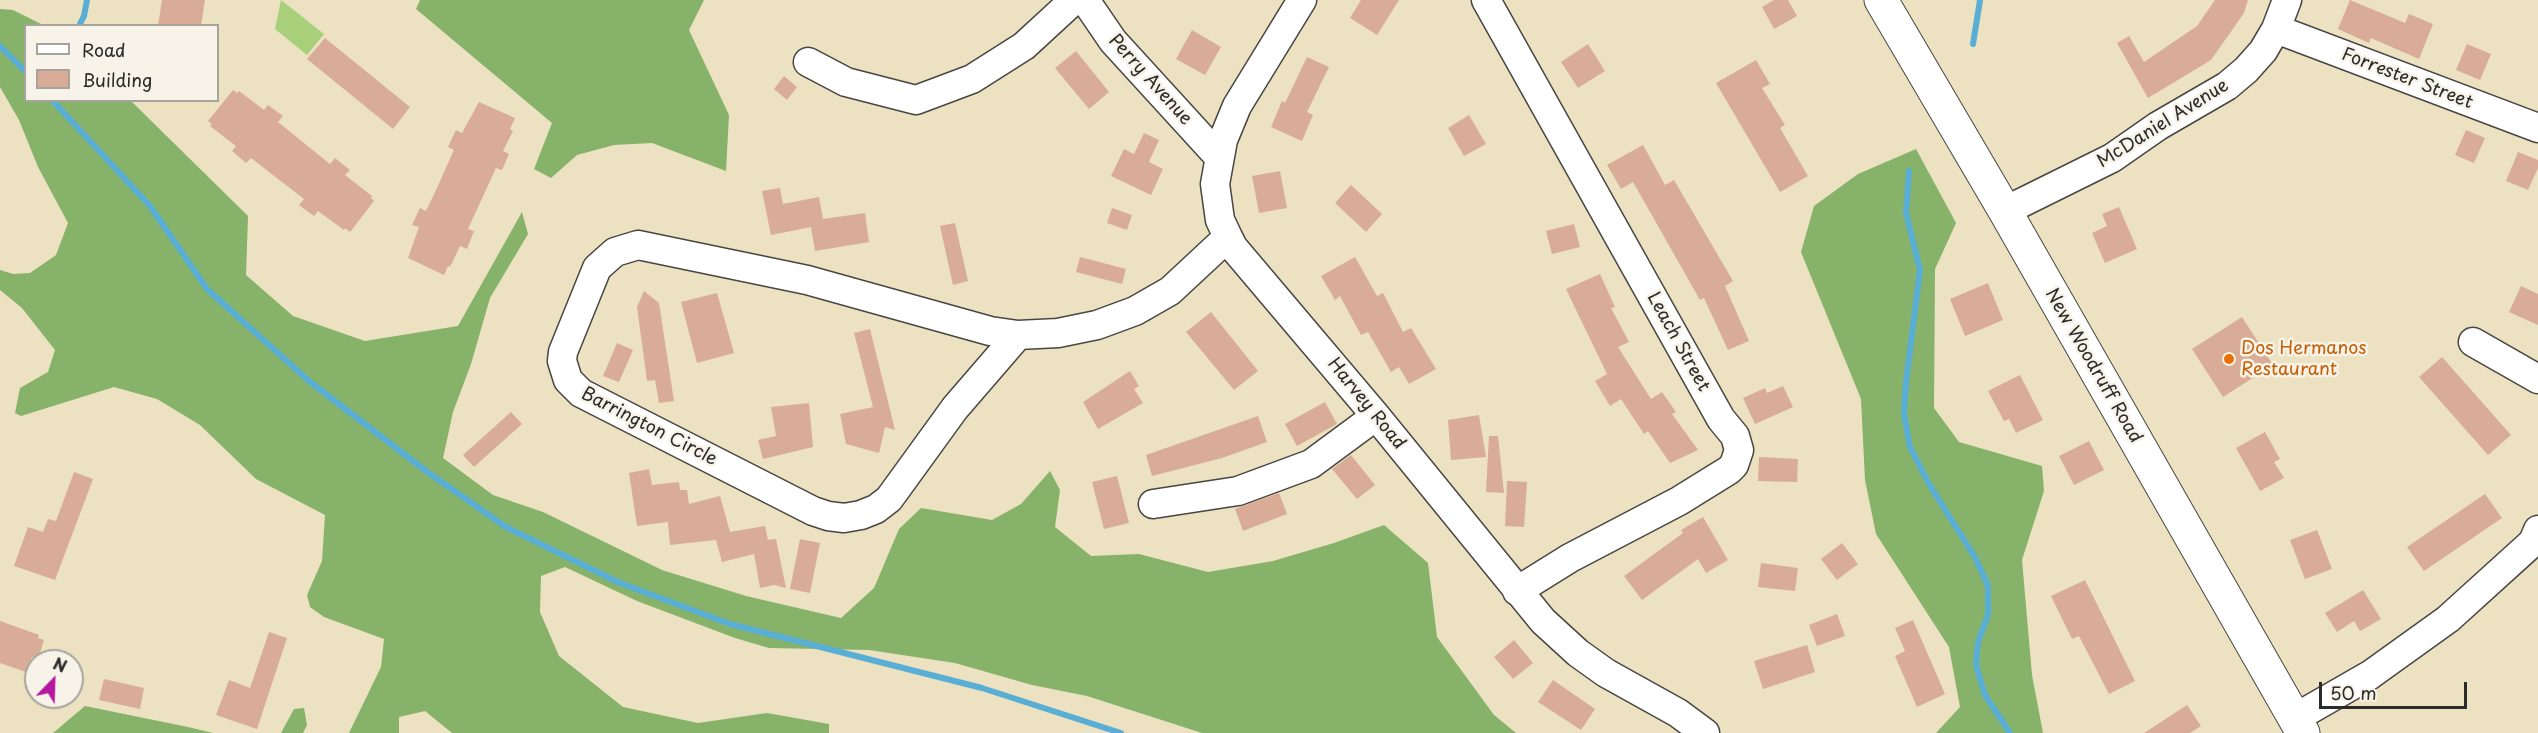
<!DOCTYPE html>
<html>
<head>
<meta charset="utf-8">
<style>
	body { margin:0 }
	#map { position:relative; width:2538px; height:733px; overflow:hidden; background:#ece1c1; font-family:"Playpen Sans",sans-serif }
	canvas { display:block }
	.legend { position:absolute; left:24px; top:24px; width:195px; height:78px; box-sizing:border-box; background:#f7f3e8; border:2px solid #a5a39c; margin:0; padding:8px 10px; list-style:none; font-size:18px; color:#2b2b2b }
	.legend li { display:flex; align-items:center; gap:12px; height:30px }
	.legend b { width:30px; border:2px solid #a5a39c }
	.north { position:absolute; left:24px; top:649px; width:60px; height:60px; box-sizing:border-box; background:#f7f3e8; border:2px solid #a5a39c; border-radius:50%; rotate:23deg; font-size:16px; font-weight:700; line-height:24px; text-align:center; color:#2b2b2b }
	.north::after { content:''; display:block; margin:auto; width:21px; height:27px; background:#b5179e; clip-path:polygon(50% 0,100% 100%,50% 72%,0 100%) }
	.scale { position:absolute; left:2319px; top:682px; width:148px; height:27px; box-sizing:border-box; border:3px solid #2b2b2b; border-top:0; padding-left:8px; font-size:18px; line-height:21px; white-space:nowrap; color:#2b2b2b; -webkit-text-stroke:4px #f7f3e8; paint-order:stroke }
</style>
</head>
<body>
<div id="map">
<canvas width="2538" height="733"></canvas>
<ul class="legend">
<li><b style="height:8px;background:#fff"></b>Road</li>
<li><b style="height:16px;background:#d9ac97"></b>Building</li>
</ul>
<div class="north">N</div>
<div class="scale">50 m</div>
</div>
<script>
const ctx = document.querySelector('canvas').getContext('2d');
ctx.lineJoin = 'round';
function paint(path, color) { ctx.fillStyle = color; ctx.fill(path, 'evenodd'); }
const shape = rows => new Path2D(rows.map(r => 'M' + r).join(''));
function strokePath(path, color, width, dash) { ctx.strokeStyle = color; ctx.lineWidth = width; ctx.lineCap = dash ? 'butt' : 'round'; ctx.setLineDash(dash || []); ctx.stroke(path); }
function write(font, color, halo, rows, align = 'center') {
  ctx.font = font + ' "Playpen Sans",sans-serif'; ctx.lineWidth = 5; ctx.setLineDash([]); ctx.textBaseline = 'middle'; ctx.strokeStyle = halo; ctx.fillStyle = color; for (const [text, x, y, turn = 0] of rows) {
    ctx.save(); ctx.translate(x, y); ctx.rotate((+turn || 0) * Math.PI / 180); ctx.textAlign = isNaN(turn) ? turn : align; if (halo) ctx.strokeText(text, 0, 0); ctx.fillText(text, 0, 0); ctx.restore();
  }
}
paint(shape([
	[281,0,324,34,307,55,275,29]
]), '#a8cf7a');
paint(shape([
	[420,0,704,0,689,30,729,115,726,171,652,143,614,145,577,155,551,178,534,169,552,123,416,9],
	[0,9,13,10,43,25,26,26,26,100,131,101,248,216,246,275,293,316,365,341,458,326,522,212,528,234,490,298,471,364,453,412,443,458,493,495,543,512,662,570,746,596,841,618,874,588,899,529,921,508,992,520,1021,504,1050,471,1060,490,1055,527,1091,556,1139,554,1208,572,1273,561,1334,543,1384,525,1428,563,1437,637,1494,715,1516,733,1202,733,1087,696,1032,685,955,663,869,650,769,648,735,638,637,601,565,567,541,576,540,612,559,656,623,707,698,723,767,713,829,724,829,733,452,733,425,711,399,717,399,733,349,733,381,667,384,639,324,617,310,607,307,595,322,561,325,515,256,479,200,425,157,399,114,387,21,416,15,413,20,388,48,372,55,350,22,308,0,290,0,270,13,274,30,273,56,255,68,223,38,167,19,120,0,87],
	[1916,149,1956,223,1935,269,1934,408,1959,442,2042,466,2044,491,2022,560,2032,675,2043,733,1936,733,1960,707,1949,647,1876,534,1865,480,1861,399,1801,252,1814,206,1858,174],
	[85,706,188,727,213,733,53,733],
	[304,708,307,725,303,733,281,733,294,709]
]), '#86b26a');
strokePath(shape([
	[79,26,84,16,87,0],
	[1973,44,1980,0],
	[0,46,26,72],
	[52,100,150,206,207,289,309,381,426,471,506,527,620,583,730,624,982,688,1121,733],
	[1909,171,1906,213,1920,270,1906,382,1904,414,1910,447,1929,484,1976,559,1988,586,1988,615,1978,642,1976,665,1985,695,2010,733]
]), '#59aed5', 6);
paint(shape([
	[162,0,205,0,201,26,158,26],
	[1361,0,1399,0,1377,35,1350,18],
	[1774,0,1788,0,1797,16,1774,29,1762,7],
	[2215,0,2248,0,2244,13,2211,60,2148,98,2117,43,2129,36,2144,62,2197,26],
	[2350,0,2405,23,2409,14,2433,24,2419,59,2371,38,2369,43,2338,29],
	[1192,30,1221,47,1205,75,1176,59],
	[325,38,410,107,393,129,307,59],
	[1588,44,1605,71,1578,88,1561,62],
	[2467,44,2491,54,2480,80,2456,70],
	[1076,51,1109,92,1089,109,1055,68],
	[1307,57,1329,67,1307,112,1313,115,1302,141,1271,127,1282,101,1285,103],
	[1756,60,1770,84,1762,88,1785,125,1780,128,1808,176,1780,192,1716,83],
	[784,76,797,87,787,100,774,89],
	[233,90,237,93,239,91,264,110,268,105,283,116,278,122,330,164,335,158,350,170,345,175,372,196,371,198,374,201,350,232,345,228,344,230,318,211,314,216,299,205,304,199,251,158,246,163,232,151,236,146,210,126,212,124,208,121],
	[479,102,515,118,510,129,513,131,503,151,509,154,502,170,496,168,468,229,474,231,467,249,460,246,450,267,448,266,444,275,408,258,419,227,412,225,420,208,426,211,436,190,454,150,448,147,456,130,462,133],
	[1469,115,1486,144,1464,156,1448,128],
	[2466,130,2485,138,2474,163,2455,155],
	[1144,133,1159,140,1149,162,1163,169,1151,195,1111,176,1124,149,1134,154],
	[1643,145,1665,185,1674,180,1733,281,1725,286,1749,341,1728,350,1704,298,1700,300,1633,182,1621,189,1607,165],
	[2518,152,2538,160,2538,168,2528,190,2506,181],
	[1280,171,1287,208,1259,213,1252,176],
	[1351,185,1382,214,1366,232,1335,203],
	[780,188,783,204,819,197,823,219,865,213,869,242,815,251,811,227,771,235,762,191],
	[2119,207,2137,249,2105,263,2092,233,2107,226,2102,214],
	[1112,208,1132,215,1127,230,1107,223],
	[955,223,968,281,953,285,940,226],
	[1574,224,1580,247,1552,254,1546,231],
	[1080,257,1126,269,1122,284,1076,272],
	[1355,257,1377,296,1383,293,1403,332,1411,328,1436,369,1409,384,1399,367,1391,372,1368,332,1361,335,1340,296,1335,300,1321,276],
	[1600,274,1615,307,1611,308,1629,342,1618,347,1651,399,1662,392,1676,412,1672,414,1698,450,1670,463,1648,431,1644,434,1621,399,1610,406,1595,381,1607,374,1566,289],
	[1988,283,2003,320,1965,336,1950,299],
	[2521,286,2538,294,2538,325,2509,312],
	[644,291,659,303,674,401,659,403,655,380,647,381,637,307],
	[717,293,734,353,697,363,681,302],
	[1211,312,1258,371,1234,390,1186,332],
	[2242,317,2273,365,2223,397,2192,349],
	[870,329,895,430,885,427,879,453,846,444,840,414,873,407,854,333],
	[617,343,633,350,619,382,603,376],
	[2442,357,2511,435,2488,455,2419,377],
	[1130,371,1139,386,1134,389,1143,403,1098,429,1083,402],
	[2020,375,2043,420,2016,433,2009,419,2004,421,1988,391],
	[1783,386,1793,407,1755,424,1743,398,1765,388,1767,393],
	[1325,402,1337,424,1297,446,1285,424],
	[809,403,813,447,763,459,758,440,776,436,771,407],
	[511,412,522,424,474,467,463,455],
	[1479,415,1486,457,1451,460,1448,420],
	[1258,416,1267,442,1222,458,1152,476,1146,455],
	[2265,432,2280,459,2274,462,2284,478,2260,491,2236,448],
	[1489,436,1498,436,1504,493,1486,492],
	[2089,441,2104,470,2074,485,2059,456],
	[1351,455,1375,485,1357,499,1332,469],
	[1759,457,1798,459,1797,482,1758,481],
	[649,469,652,485,679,482,680,490,687,490,689,504,720,496,730,532,765,526,768,540,776,539,786,588,774,585,760,588,754,554,722,562,716,540,670,545,668,522,637,526,629,473],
	[74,472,93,479,55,580,14,566,28,527,43,532,48,519,56,521],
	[1117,476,1129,523,1104,529,1092,482],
	[1507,481,1527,482,1524,527,1505,526],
	[1279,493,1287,514,1243,531,1235,509],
	[2485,494,2502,518,2424,571,2407,547],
	[1703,517,1728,560,1706,573,1698,559,1642,600,1624,576,1683,533,1681,530],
	[2317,530,2332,569,2305,579,2290,540],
	[800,539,820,543,810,593,790,589],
	[1842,543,1858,564,1837,580,1821,559],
	[1761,563,1798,568,1795,591,1758,587],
	[2085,580,2135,681,2109,694,2079,636,2072,639,2051,596],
	[2363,590,2381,619,2360,631,2354,621,2337,632,2325,613],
	[1837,614,1845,636,1817,646,1809,625],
	[1913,620,1945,694,1917,707,1895,656,1905,651,1895,628],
	[0,621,39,635,38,638,44,640,38,659,32,657,26,672,0,663],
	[269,632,287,638,257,729,216,715,229,680,250,688],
	[1514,640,1533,663,1513,679,1494,657],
	[1807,645,1815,672,1763,689,1754,661],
	[104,679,144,688,140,709,99,700],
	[1553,680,1595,709,1581,730,1538,702],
	[2187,705,2201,726,2190,733,2144,733]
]), '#d9ac97');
const minor = shape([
	[1085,0,1113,41,1219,157],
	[1302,0,1237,106,1223,140,1215,184,1220,220,1228,237,1233,247,1376,416,1543,621,1578,653,1606,673,1678,713,1705,733],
	[1486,0,1721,419,1735,436,1739,450,1734,465,1729,470,1679,501,1570,558,1517,591],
	[2276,29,2538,128],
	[808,62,846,82,916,100,972,79,1024,46,1074,0],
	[2005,211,2112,158,2158,126,2227,86,2246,70,2263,51,2276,29,2287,0],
	[638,245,807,280,990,331,1018,335,955,408,889,499,876,509,861,515,844,518,828,516,813,511,581,393,568,380,562,361,563,352,597,268,615,252,638,245],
	[1018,335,1058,333,1097,325,1135,311,1170,291,1228,237],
	[2473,342,2538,379],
	[1153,504,1238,491,1311,464,1376,416],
	[2295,718,2370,675,2448,619,2533,542,2538,530]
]);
const major = shape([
	[1881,0,2005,211,2303,733]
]);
strokePath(minor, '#484642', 31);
strokePath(major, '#484642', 35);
strokePath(minor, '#fff', 28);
strokePath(major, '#fff', 33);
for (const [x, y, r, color] of [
	[2229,359,6,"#e8710a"]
]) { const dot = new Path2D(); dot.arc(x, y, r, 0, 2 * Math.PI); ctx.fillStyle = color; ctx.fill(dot); strokePath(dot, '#f7f3e8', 2); }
write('18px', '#2b2b2b', '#f7f3e8', [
	["Forrester Street",2407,79,21],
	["Perry Avenue",1150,80,48],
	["McDaniel Avenue",2163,124,-32],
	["Leach Street",1678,342,61],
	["New Woodruff Road",2093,366,60],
	["Harvey Road",1366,404,51],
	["Barrington Circle",649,427,27]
]);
write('18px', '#c56008', '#f7f3e8', [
	["Dos Hermanos",2241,349],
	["Restaurant",2241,370]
], 'left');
</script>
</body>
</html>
